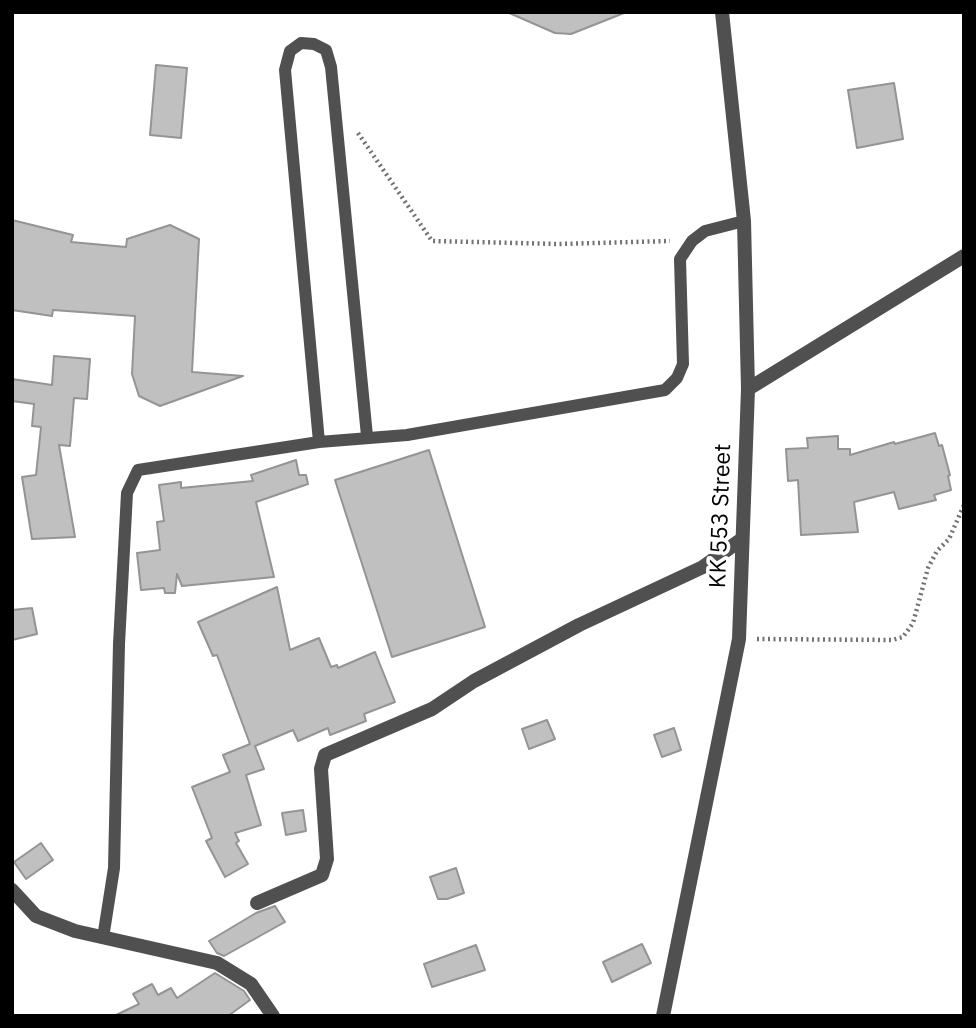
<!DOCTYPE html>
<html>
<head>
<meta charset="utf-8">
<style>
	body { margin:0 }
	#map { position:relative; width:976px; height:1028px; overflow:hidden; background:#fff; font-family:"IBM Plex Sans",sans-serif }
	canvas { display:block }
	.frame { position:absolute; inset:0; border:14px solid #000; pointer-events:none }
</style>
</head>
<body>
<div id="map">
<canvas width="976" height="1028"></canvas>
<div class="frame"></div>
</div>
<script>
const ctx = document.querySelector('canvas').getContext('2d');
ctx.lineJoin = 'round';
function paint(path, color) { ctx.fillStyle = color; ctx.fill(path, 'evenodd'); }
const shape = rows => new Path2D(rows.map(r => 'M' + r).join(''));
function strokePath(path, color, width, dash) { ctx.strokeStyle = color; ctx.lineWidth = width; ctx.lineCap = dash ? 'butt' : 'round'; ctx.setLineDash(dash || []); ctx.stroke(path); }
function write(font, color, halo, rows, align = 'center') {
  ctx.font = font + ' "IBM Plex Sans",sans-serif'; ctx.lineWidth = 7; ctx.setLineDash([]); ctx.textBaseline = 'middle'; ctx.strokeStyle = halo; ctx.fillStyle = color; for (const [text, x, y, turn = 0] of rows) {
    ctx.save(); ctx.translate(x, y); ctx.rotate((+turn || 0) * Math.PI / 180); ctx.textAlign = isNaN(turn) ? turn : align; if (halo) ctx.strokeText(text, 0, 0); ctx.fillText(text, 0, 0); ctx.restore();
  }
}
const building = shape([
	[507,12,623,12,624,13,571,34,555,33,507,12],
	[156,65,187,68,181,138,150,135,156,65],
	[894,83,903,139,857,148,848,90,894,83],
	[12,220,73,235,71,242,126,247,127,239,170,225,199,239,192,372,243,376,160,406,139,396,132,374,135,316,53,310,52,316,12,310,12,220],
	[54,356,90,359,87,399,74,398,70,446,59,445,75,537,32,539,22,477,36,475,41,427,32,426,34,404,12,401,12,379,52,385,54,356],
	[935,433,939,446,942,445,950,475,948,476,951,490,934,495,936,500,899,509,894,492,854,502,858,532,801,535,798,480,788,481,786,449,808,448,807,438,838,436,838,449,850,449,850,455,894,442,895,444,935,433],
	[429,450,485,627,392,657,335,480,429,450],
	[296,460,299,475,306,475,308,484,256,502,274,577,182,586,177,574,175,593,165,593,164,588,141,590,137,553,160,550,157,522,164,521,159,485,181,482,181,488,253,481,251,475,296,460],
	[277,587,290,650,319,638,331,667,337,665,338,668,375,652,395,702,364,714,366,721,330,735,328,728,298,741,293,730,255,746,264,769,246,775,261,825,235,833,239,841,236,843,248,864,225,877,206,841,212,838,192,787,230,772,223,755,250,744,217,655,213,656,198,622,277,587],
	[32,608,37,634,12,640,12,610,32,608],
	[547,720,555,739,529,749,522,729,547,720],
	[674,728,681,750,662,757,654,735,674,728],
	[303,810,306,831,286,835,282,813,303,810],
	[41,843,53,860,26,879,14,862,41,843],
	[456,868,464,893,447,899,438,899,430,877,456,868],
	[275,906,285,922,224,956,217,953,209,941,256,913,275,906],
	[642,944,651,963,612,982,603,962,642,944],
	[476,945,485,970,432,987,424,964,476,945],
	[215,973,244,991,250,1000,228,1016,114,1016,139,1004,133,994,152,984,158,995,171,988,177,998,215,973]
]);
paint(building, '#c0c0c0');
strokePath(building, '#949494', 2);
strokePath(shape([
	[358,133,432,241,559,244,670,241],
	[757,639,892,640,903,637,913,623,928,568,937,551,949,539,964,505]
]), '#727272', 4.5, [2, 3.5]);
strokePath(shape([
	[319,442,285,70,290,51,301,43,314,44,326,50,331,67,367,436],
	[103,938,114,868,119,644,127,493,138,470,319,442,407,435,665,390,677,378,683,364,680,259,692,241,705,231,744,221]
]), '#505050', 12);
strokePath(shape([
	[748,389,964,256],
	[12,890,36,916,75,931,217,963,251,984,273,1016],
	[257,903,322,875,327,859,321,769,325,755,432,709,474,681,579,625,703,567,742,539],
	[663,1016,739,639,748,389,744,221,722,12]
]), '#505050', 14);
write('23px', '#000', '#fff', [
	["KK 553 Street",721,516,-88]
]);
</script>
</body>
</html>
